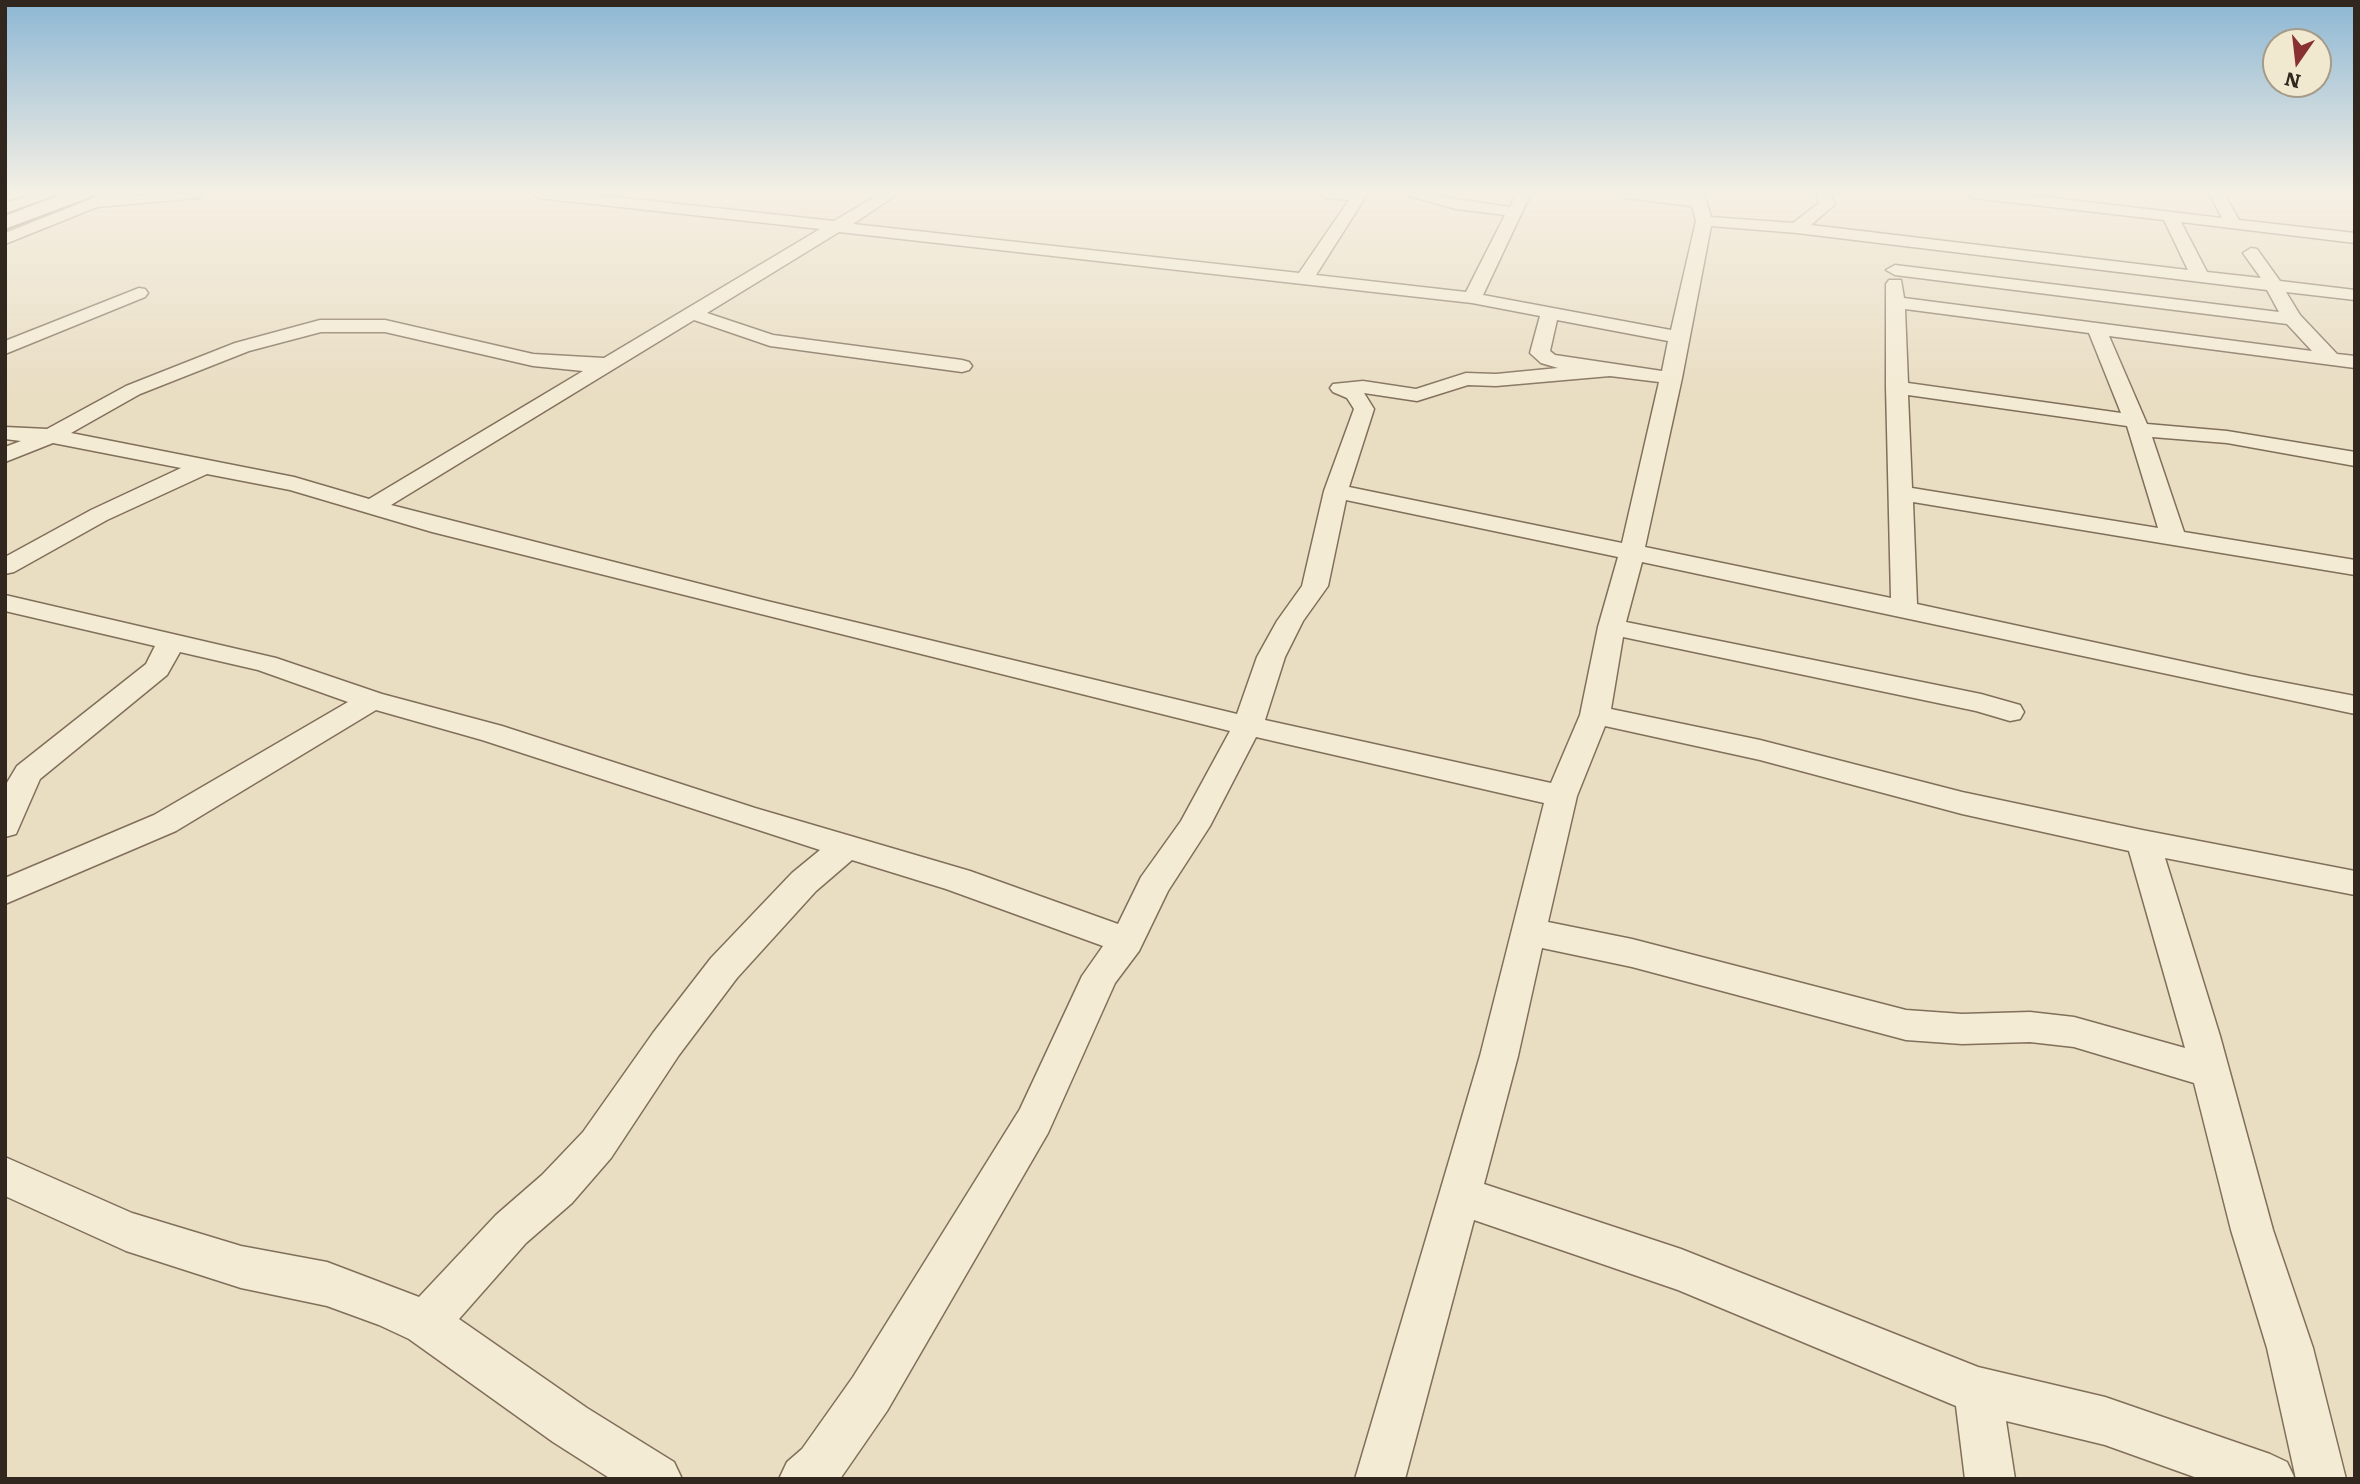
<!DOCTYPE html>
<html>
<head>
<meta charset="utf-8">
<style>
	body { margin:0 }
	#map { position:relative; width:2360px; height:1484px; overflow:hidden; background:#e9ddc2; font-family:Literata,serif }
	canvas { display:block }
	.frame { position:absolute; inset:0; border:7px solid #32271e; pointer-events:none }
	.north { position:absolute; left:2262px; top:28px; width:70px; height:70px; box-sizing:border-box; background:#f1e8d0; border:2px solid #a59b89; border-radius:50%; rotate:194deg; font-size:19px; font-weight:700; line-height:28px; text-align:center; color:#32271e }
	.north::after { content:''; display:block; margin:auto; width:24px; height:32px; background:#893131; clip-path:polygon(50% 0,100% 100%,50% 72%,0 100%) }
</style>
</head>
<body>
<div id="map">
<canvas width="2360" height="1484"></canvas>
<div class="frame"></div>
<div class="north">N</div>
</div>
<script>
const ctx = document.querySelector('canvas').getContext('2d');
ctx.lineJoin = 'round';
const shape = rows => new Path2D(rows.map(r => 'M' + r).join(''));
function strokePath(path, color, width, dash) { ctx.strokeStyle = color; ctx.lineWidth = width; ctx.lineCap = dash ? 'butt' : 'round'; ctx.setLineDash(dash || []); ctx.stroke(path); }
function paint(path, color) { ctx.fillStyle = color; ctx.fill(path, 'evenodd'); }
const minor = shape([
	[34,193,56,193,53,196,5,213,5,203,34,193],
	[106,193,126,193,125,196,206,193,198,198,97,207,5,244,5,233,106,193],
	[531,193,578,193,834,221,881,193,899,193,853,224,1299,273,1349,200,1326,198,1319,193,1368,193,1316,275,1466,292,1505,215,1456,209,1409,196,1406,193,1431,193,1456,199,1510,207,1517,193,1531,193,1483,295,1671,330,1696,221,1692,206,1625,198,1618,193,1690,196,1690,193,1704,193,1711,217,1793,223,1819,203,1815,193,1829,193,1835,204,1811,225,2188,270,2164,220,1973,198,1965,193,2011,193,2222,218,2209,193,2224,193,2239,220,2355,233,2355,243,2181,222,2207,272,2261,278,2243,253,2251,248,2257,249,2280,281,2355,290,2355,300,2286,292,2300,315,2337,354,2355,356,2355,368,2109,336,2147,424,2227,431,2355,452,2355,466,2227,443,2152,437,2184,532,2355,560,2355,575,1913,502,1917,604,2250,676,2355,696,2355,714,1642,562,1626,622,1981,694,2020,705,2024,712,2020,719,2010,721,1976,711,1623,637,1611,709,1760,740,1962,792,2142,830,2355,871,2355,895,2165,858,2220,1036,2273,1230,2313,1348,2346,1479,2296,1479,2267,1348,2231,1230,2194,1083,2074,1047,2030,1042,1962,1044,1906,1040,1632,967,1542,948,1518,1056,1484,1184,1681,1249,1978,1367,2105,1397,2270,1454,2287,1462,2295,1479,2200,1479,2105,1445,2006,1421,2015,1479,1965,1479,1956,1406,1678,1290,1474,1220,1405,1479,1355,1479,1480,1056,1544,803,1256,737,1210,826,1168,891,1139,951,1115,983,1048,1133,887,1411,840,1479,779,1479,787,1462,802,1449,853,1377,1020,1109,1082,976,1103,946,946,889,852,860,816,891,737,978,679,1055,611,1158,572,1203,526,1243,459,1319,587,1408,674,1462,682,1479,611,1479,553,1442,409,1339,379,1325,327,1306,241,1288,126,1251,5,1196,5,1157,132,1213,241,1246,327,1262,419,1297,496,1215,542,1175,583,1132,653,1033,711,958,792,873,820,850,482,740,376,710,176,831,5,904,5,878,154,815,348,702,258,670,180,652,167,675,40,779,16,834,5,837,5,786,17,766,146,664,155,646,5,611,5,595,276,658,382,694,502,726,755,808,970,871,1118,924,1141,877,1181,821,1230,731,432,532,290,490,207,474,107,520,14,572,5,574,5,557,91,510,181,468,53,443,5,462,5,447,21,441,5,439,5,427,47,429,126,386,235,343,320,320,385,320,533,354,604,358,820,229,538,198,531,193],
	[1711,226,1797,233,2267,290,2279,312,1895,265,1886,270,1895,275,2287,324,2312,351,1904,298,1901,280,1889,280,1886,284,1886,387,1891,598,1645,547,1682,378,1711,226],
	[839,232,1472,303,1540,316,1530,353,1541,363,1558,368,1496,374,1466,373,1416,389,1363,381,1333,384,1330,388,1333,392,1347,398,1354,409,1324,491,1302,586,1277,621,1257,657,1237,714,767,601,391,505,694,320,770,346,962,372,969,370,972,366,969,362,962,360,773,335,707,313,839,232],
	[1905,309,2089,333,2121,413,1908,383,1905,309],
	[1557,320,1668,341,1662,371,1555,355,1550,351,1557,320],
	[321,332,385,332,533,366,583,371,369,499,294,477,71,433,140,394,249,351,321,332],
	[1610,376,1659,382,1622,543,1349,487,1374,409,1364,393,1417,401,1468,385,1496,386,1610,376],
	[1908,395,2127,426,2158,528,1912,488,1908,395],
	[1346,500,1618,557,1598,627,1580,715,1551,783,1265,720,1285,657,1303,621,1328,586,1346,500],
	[1605,726,1760,760,1962,814,2129,851,2185,1048,2074,1017,2030,1012,1962,1014,1906,1010,1632,939,1548,922,1577,796,1605,726],
	[139,288,145,289,148,293,145,297,5,354,5,341,139,288]
]);
const secondary = shape([
	[65,193,93,193,90,197,5,229,5,216,65,193]
]);
strokePath(minor, '#806f5b', 3);
strokePath(secondary, '#62503e', 4);
paint(minor, '#f4ebd4');
paint(secondary, '#f4ebd4');
const sky = ctx.createLinearGradient(0, 0, 0, 401);
sky.addColorStop(0, '#8db7d4');
sky.addColorStop(0.48, '#f5f0e4');
sky.addColorStop(1, '#f5f0e400');
ctx.fillStyle = sky;
ctx.fillRect(0, 0, 2360, 401);
</script>
</body>
</html>
